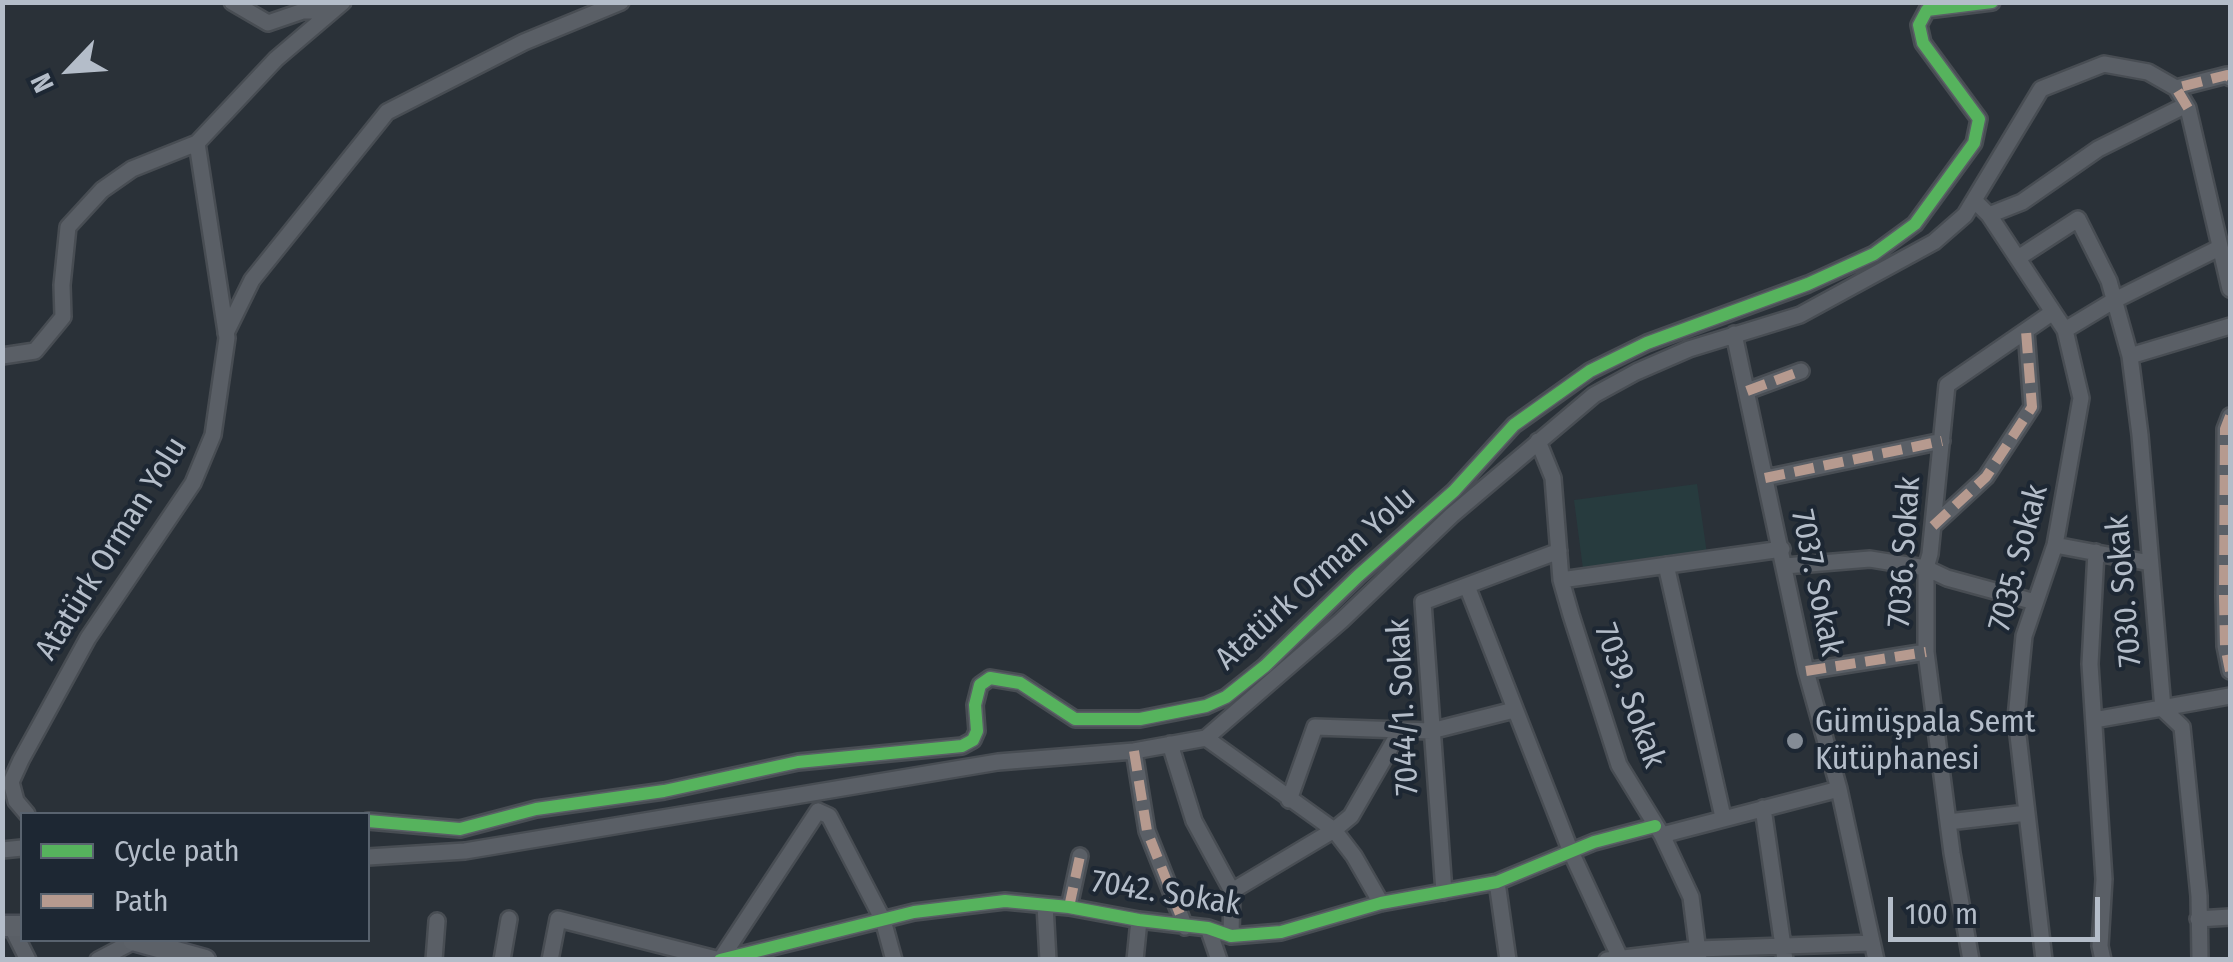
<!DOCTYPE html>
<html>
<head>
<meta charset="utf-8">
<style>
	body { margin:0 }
	#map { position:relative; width:2233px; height:962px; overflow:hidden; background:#2a3138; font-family:"Fira Sans Condensed",sans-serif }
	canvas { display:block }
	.frame { position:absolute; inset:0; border:5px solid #b4bdc9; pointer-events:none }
	.legend { position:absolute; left:20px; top:812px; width:350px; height:130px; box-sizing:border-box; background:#1d2733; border:2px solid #59636f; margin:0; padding:12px 18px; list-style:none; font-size:30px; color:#b4bdc9 }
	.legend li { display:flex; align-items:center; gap:20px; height:50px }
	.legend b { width:50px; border:2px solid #59636f }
	.north { position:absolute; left:20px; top:20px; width:100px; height:100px; -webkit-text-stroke:8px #1d2733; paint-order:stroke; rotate:245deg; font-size:28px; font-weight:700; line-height:40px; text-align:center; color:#b4bdc9 }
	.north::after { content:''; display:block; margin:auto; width:35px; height:45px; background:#b4bdc9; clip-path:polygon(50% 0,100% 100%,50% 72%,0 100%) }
	.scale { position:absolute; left:1888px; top:897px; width:212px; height:45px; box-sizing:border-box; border:5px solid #b4bdc9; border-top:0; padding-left:12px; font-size:30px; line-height:35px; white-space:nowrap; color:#b4bdc9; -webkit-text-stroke:8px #1d2733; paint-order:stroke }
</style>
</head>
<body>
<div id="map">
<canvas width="2233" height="962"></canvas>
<div class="frame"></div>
<ul class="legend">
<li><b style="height:12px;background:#56b35d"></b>Cycle path</li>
<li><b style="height:12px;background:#b69a8f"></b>Path</li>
</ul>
<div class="north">N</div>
<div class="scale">100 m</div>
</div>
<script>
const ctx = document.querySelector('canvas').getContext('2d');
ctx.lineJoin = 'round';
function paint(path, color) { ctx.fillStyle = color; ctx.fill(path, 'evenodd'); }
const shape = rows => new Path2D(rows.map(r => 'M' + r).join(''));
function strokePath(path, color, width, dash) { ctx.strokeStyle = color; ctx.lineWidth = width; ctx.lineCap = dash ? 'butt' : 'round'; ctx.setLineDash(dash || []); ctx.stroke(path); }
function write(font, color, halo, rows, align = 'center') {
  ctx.font = font + ' "Fira Sans Condensed",sans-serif'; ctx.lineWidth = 8; ctx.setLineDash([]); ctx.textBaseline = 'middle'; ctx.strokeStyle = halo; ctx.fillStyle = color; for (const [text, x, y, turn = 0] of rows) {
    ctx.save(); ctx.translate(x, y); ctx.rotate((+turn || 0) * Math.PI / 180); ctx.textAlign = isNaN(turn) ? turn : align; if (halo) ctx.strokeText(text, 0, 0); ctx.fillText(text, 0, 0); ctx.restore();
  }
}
paint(shape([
	[1697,484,1707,554,1583,569,1574,500]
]), '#273b3e');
const minor = shape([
	[232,2,268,23,303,11,332,11],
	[2230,78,2227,75,2176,88,2188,108,2230,289],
	[1974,200,1989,215,2065,330,2081,398,2055,545,2024,636,2016,718,2044,960],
	[1989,215,2022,202,2098,149,2186,105],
	[2018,258,2078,219,2109,281,2130,356,2140,435,2163,709,2182,727,2199,896,2200,960],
	[2065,330,2113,301,2219,248],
	[226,333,252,280,387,112,524,42,621,2],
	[1734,334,1806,671,1839,789,1876,960],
	[2,356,35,351,63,317,62,285,68,227,102,190,132,169,197,143],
	[2130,356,2230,326],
	[1747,391,1801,371],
	[2230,416,2225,429,2224,596,2225,646,2230,671],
	[1538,441,1553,478,1561,580,1571,615,1619,765,1662,835,1691,897,1699,960],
	[1765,478,1942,441],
	[1933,526,1986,477,2032,407,2026,331],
	[2055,545,2150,563],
	[2096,552,2090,664,2104,879,2100,946,2103,960],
	[1666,565,1723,817],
	[1785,566,1870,559,1926,568,1947,578,2035,602],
	[1561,580,1782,549],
	[1467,586,1571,852,1621,960],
	[1806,671,1926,652],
	[2094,720,2230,696],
	[1206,738,1334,830,1354,856,1381,903],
	[1170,744,1194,821,1232,891,1231,936],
	[1134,751,1147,831,1185,927],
	[1289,800,1315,727,1431,731,1514,710],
	[1763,808,1785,960],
	[818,811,829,816,883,920,894,960],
	[27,814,16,801,11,782,21,760,88,638,193,483,213,435,227,338,197,143,276,59,343,2],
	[368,821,460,829,536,809,664,791,798,762,962,746,973,740,977,731,975,705,980,685,990,678,1020,683,1075,719,1140,719,1206,706,1226,697,1265,666,1358,576,1454,491,1514,425,1590,371,1647,343,1808,284,1874,254,1915,224,1974,143,1979,119,1923,43,1919,25,1927,10,1992,2],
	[1948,822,2027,813],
	[1662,835,1839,789],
	[2,850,22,848],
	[368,857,465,851,998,762,1134,751,1206,738,1341,621,1452,515,1594,395,1636,372,1689,349,1800,315,1934,242,1965,215,2041,89,2104,64,2148,72,2176,88],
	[1497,882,1508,960],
	[1232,891,1334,830,1351,816,1400,731],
	[1444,892,1423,602,1559,551],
	[1045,905,1048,960],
	[1069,907,1080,856],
	[2198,919,2230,917],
	[11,926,28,960],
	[1208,928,1219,960],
	[98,960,136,940],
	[434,960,437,921],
	[502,960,509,919],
	[550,960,558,919,720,960],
	[720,960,914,912,1005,901,1069,907,1139,920,1208,928,1231,936,1281,932,1381,903,1497,882,1594,842,1655,826],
	[720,960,818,811],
	[1135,960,1139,920],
	[1607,960,1698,949,1872,943],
	[1971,960,1952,853,1926,652,1926,568,1930,554,1947,385,2053,312]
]);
const major = shape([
	[2,926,22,926],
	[133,940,205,960]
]);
strokePath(minor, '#484d53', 20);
strokePath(major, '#484d55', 25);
strokePath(minor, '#5a5f66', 15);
strokePath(major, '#5c6168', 20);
strokePath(shape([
	[2188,108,2176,88,2227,75,2230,78],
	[1747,391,1801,371],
	[2230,416,2225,429,2224,596,2225,646,2230,671],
	[1765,478,1942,441],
	[1933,526,1986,477,2032,407,2026,331],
	[1806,671,1926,652],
	[1134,751,1147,831,1185,927],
	[1069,907,1080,856]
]), '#b69a8f', 10, [20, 10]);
strokePath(shape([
	[368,821,460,829,536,809,664,791,798,762,962,746,973,740,977,731,975,705,980,685,990,678,1020,683,1075,719,1140,719,1206,706,1226,697,1265,666,1358,576,1454,491,1514,425,1590,371,1647,343,1808,284,1874,254,1915,224,1974,143,1979,119,1923,43,1919,25,1927,10,1992,2],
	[720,960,914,912,1005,901,1069,907,1139,920,1208,928,1231,936,1281,932,1381,903,1497,882,1594,842,1655,826]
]), '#56b35d', 12);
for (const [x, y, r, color] of [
	[1795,741,10,"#848c96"]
]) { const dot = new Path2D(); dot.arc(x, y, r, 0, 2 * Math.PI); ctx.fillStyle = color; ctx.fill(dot); strokePath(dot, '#1d2733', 4); }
write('32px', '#b4bdc9', '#1d2733', [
	["Atatürk Orman Yolu",112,549,-58],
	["7036. Sokak",1905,552,-86],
	["7035. Sokak",2019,558,-75],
	["Atatürk Orman Yolu",1316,579,-42],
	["7037. Sokak",1816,583,78],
	["7030. Sokak",2125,591,-95],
	["7039. Sokak",1629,696,70],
	["7044/1. Sokak",1404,707,-93],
	["7042. Sokak",1166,894,9]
]);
write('32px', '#b4bdc9', '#1d2733', [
	["Gümüşpala Semt",1815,723],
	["Kütüphanesi",1815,760]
], 'left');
</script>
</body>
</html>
